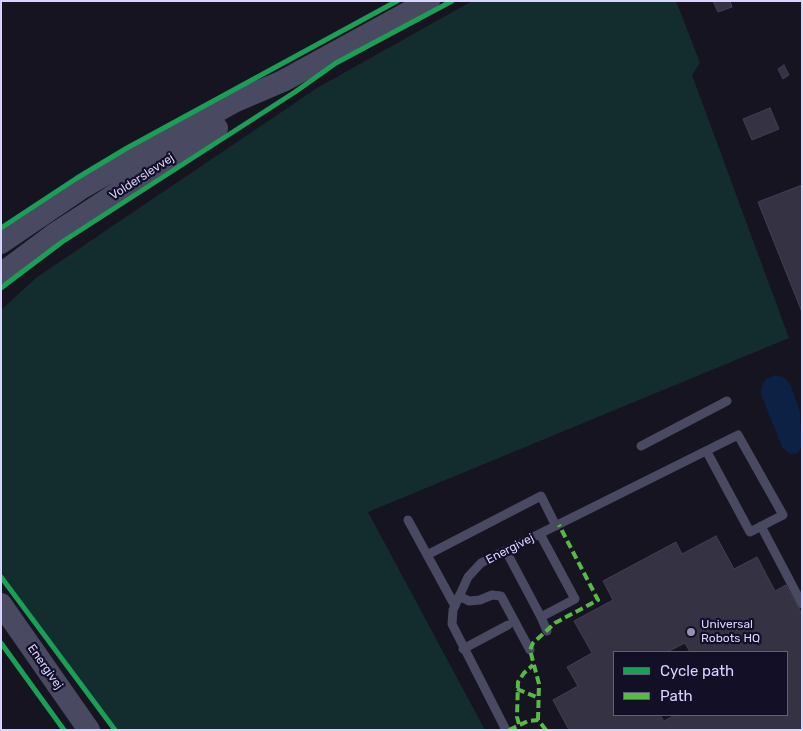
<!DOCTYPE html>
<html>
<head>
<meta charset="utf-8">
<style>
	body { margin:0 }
	#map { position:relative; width:803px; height:731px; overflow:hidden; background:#161421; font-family:Rubik,sans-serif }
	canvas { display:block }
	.frame { position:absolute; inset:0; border:2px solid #d9d4ff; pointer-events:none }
	.legend { position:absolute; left:613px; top:651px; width:175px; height:65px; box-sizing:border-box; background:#130f26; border:1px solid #625e7d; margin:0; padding:6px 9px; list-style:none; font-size:15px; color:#d9d4ff }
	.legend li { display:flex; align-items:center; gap:10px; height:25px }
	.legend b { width:25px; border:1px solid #625e7d }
</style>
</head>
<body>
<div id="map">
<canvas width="803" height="731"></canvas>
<div class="frame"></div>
<ul class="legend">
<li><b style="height:6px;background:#1a9f57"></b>Cycle path</li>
<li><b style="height:6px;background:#58b947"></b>Path</li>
</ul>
</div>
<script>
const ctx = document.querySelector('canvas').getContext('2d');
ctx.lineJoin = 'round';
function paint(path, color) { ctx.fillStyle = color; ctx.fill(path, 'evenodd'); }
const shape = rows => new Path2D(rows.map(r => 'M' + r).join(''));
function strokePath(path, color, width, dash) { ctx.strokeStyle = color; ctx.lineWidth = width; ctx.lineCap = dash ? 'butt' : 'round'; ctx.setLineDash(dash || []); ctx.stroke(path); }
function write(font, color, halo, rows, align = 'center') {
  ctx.font = font + ' Rubik,sans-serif'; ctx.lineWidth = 4.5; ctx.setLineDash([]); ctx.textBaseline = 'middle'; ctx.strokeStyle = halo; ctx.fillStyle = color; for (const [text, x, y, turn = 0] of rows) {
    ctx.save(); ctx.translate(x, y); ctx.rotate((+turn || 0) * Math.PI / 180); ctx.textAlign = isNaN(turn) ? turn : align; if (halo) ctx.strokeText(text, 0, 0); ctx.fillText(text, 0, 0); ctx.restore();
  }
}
paint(shape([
	[472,1,676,1,700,63,692,75,789,338,368,512,485,730,117,730,1,576,1,310,37,277,317,88]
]), '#132c2d');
paint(shape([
	[775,375,785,378,791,386,800,412,802,448,797,453,790,454,782,447,760,392,765,380]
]), '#0d2144');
const building = shape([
	[713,1,730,1,732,7,718,12,713,1],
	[784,65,789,75,783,79,778,69,784,65],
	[770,108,779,129,752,140,743,119,770,108],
	[802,185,802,312,758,202,802,185],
	[716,536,734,569,757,557,775,591,786,585,802,614,802,730,569,730,553,700,578,686,567,667,592,653,574,621,613,600,603,581,676,542,682,554,716,536],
	[685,643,690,652,787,652,787,715,675,715,664,721,660,715,614,715,614,652,667,652,685,643]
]);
paint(building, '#343243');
strokePath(building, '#433f54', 1);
strokePath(shape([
	[641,446,727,401],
	[408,520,455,606],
	[761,526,802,604],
	[506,551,541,617,575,599,540,534],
	[427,555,541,496,556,526],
	[459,596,469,601,480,600,492,595,501,596,530,650],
	[541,617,547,631],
	[463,649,508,625],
	[506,730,452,624,453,610,468,577,481,563,738,435,783,515,750,532,707,452]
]), '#4a4962', 9);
strokePath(shape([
	[1,243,82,188,113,170,234,102,283,81,429,1],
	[1,274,53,235,217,128],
	[1,604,89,730]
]), '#4a4962', 22);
strokePath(shape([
	[517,689,539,698],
	[538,720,539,684,530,650,533,643,555,623,598,600,559,525],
	[519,724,517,717,518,682,524,673,533,665],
	[509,730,528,721,538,720,546,730]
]), '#58b947', 4, [8, 4]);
strokePath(shape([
	[1,228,77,178,127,148,397,1],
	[1,288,62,242,295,92,336,63,452,1],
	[1,577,115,730],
	[1,643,64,730]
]), '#1a9f57', 5);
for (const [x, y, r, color] of [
	[691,632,5,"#9591b1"]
]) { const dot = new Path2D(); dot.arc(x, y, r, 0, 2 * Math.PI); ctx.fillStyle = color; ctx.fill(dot); strokePath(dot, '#130f26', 2); }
write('12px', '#d9d4ff', '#130f26', [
	["Volderslevvej",142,177,-33],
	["Energivej",510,549,-27],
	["Energivej",45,667,55]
]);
write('12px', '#d9d4ff', '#130f26', [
	["Universal",701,625],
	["Robots HQ",701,639]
], 'left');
</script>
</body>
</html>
